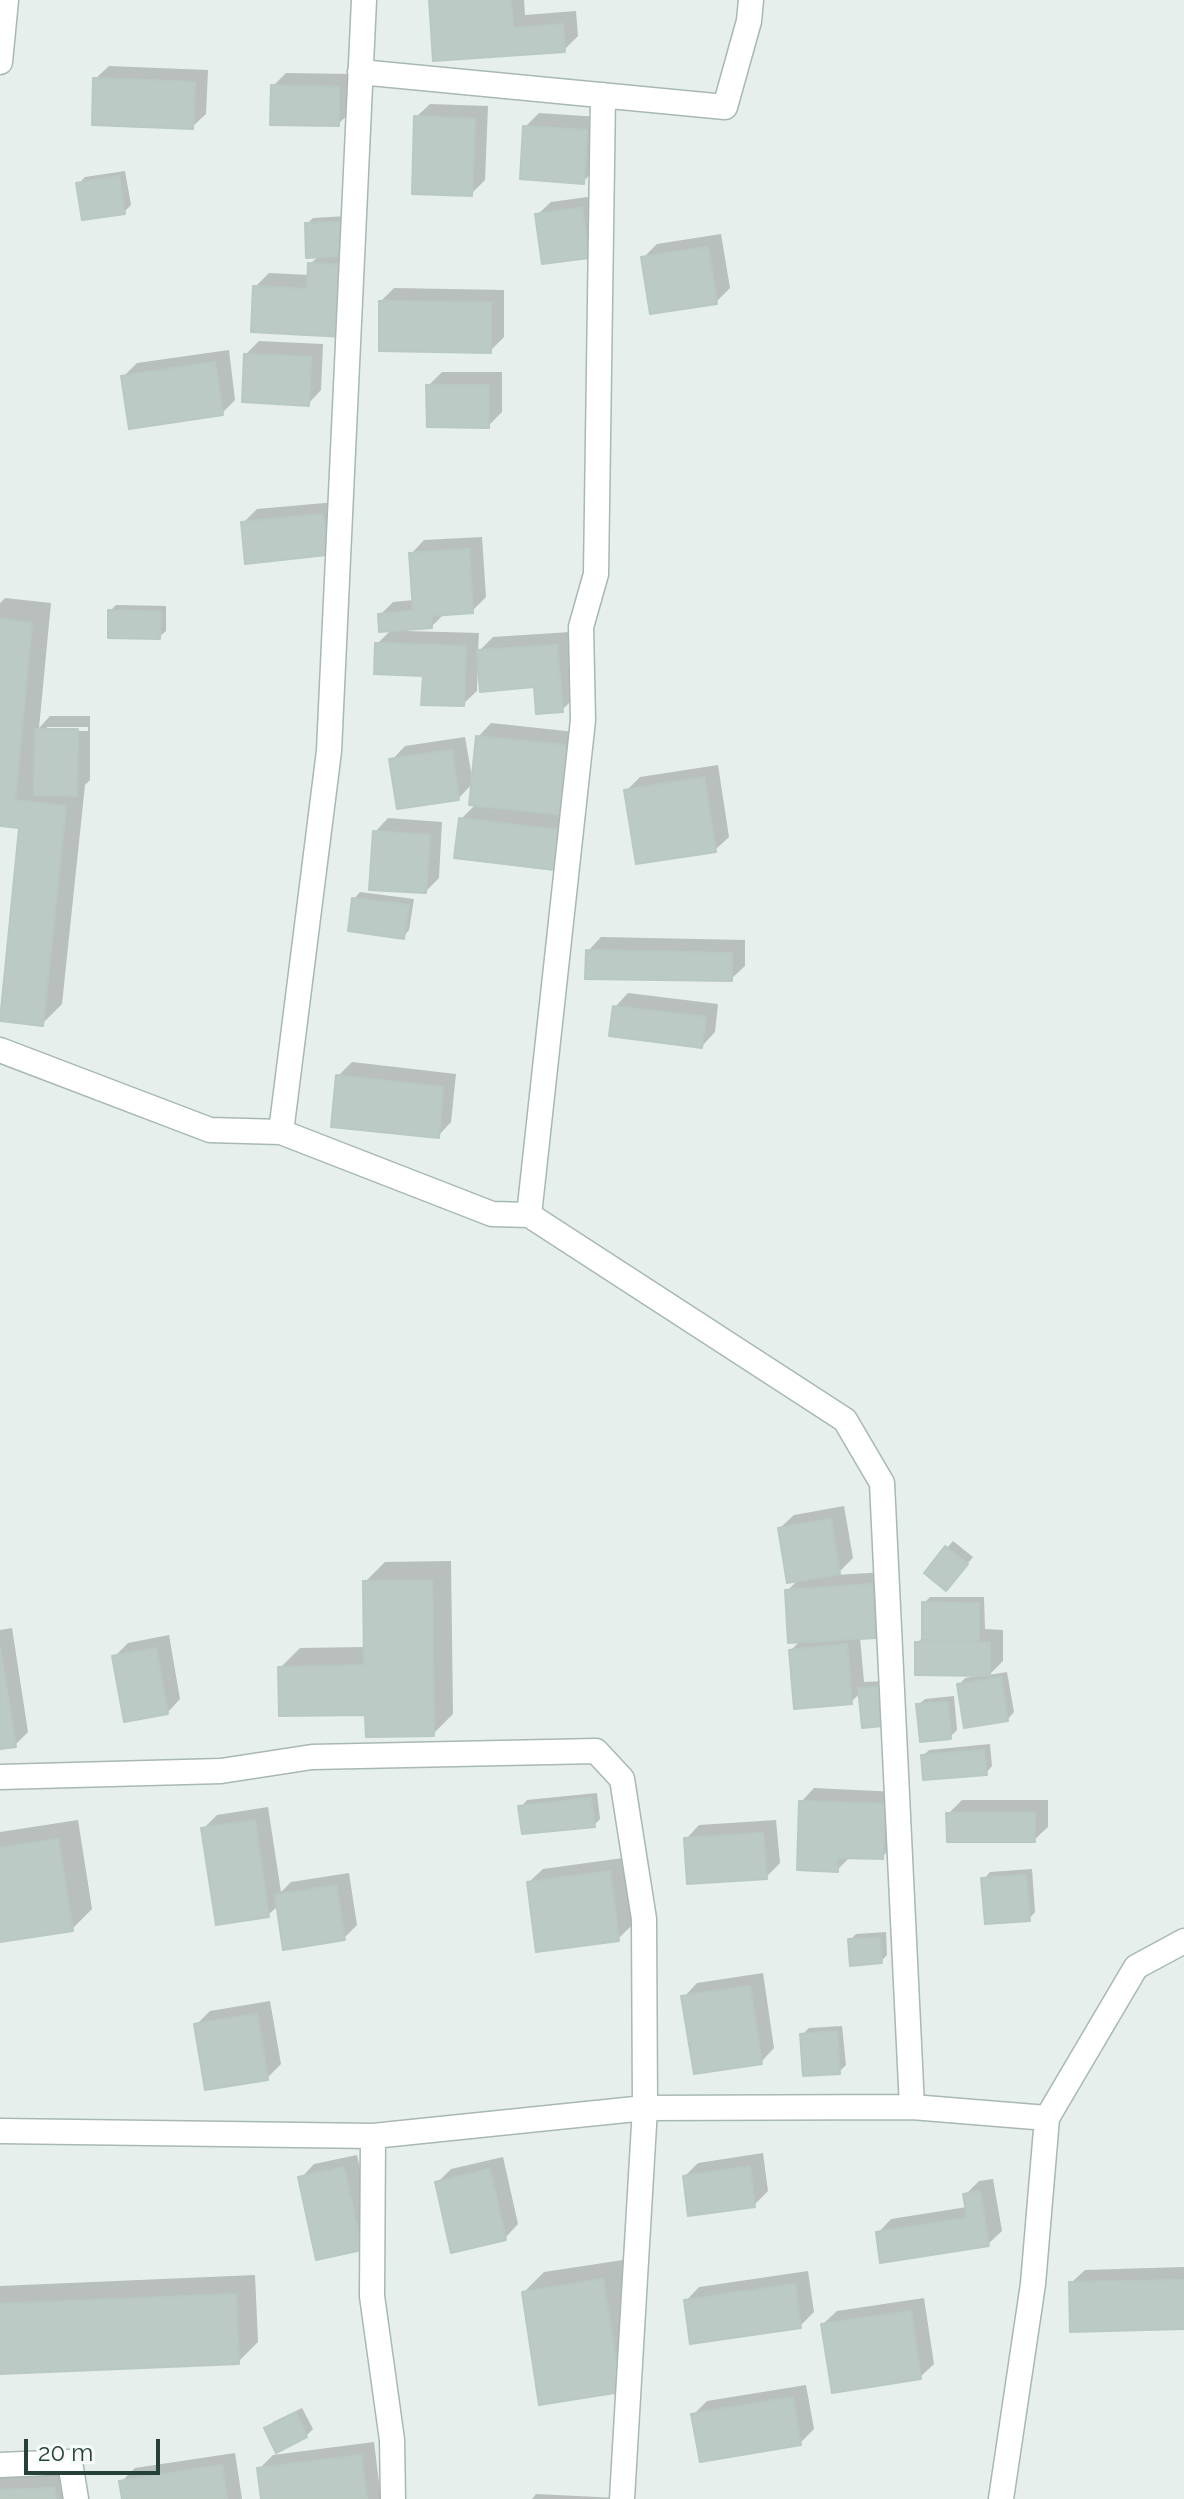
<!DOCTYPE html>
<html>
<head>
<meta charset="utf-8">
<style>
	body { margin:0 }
	#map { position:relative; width:1184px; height:2499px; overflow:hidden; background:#e6efeb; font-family:Raleway,sans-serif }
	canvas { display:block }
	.scale { position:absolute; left:24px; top:2439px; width:136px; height:36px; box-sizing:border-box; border:4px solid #24423a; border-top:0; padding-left:10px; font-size:24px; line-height:28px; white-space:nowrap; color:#24423a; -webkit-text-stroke:6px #f7fbf9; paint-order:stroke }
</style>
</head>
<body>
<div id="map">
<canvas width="1184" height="2499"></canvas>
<div class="scale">20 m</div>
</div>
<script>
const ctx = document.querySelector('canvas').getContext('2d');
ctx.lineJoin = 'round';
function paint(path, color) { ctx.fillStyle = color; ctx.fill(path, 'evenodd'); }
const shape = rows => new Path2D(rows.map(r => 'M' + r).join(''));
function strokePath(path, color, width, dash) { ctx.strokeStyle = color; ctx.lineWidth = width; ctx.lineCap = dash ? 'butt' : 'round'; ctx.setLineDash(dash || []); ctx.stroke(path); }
paint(shape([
	[431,0,524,0,525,15,576,11,578,36,564,50],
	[109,66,208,70,206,114,192,127,95,79],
	[286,73,352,74,352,111,338,124,273,86],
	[430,104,488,106,485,180,471,194,416,117],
	[539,113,600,117,596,168,583,182,525,127],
	[125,171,131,205,124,212,78,184,85,177],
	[595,196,602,243,588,256,537,215,551,202],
	[347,216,357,321,255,287,269,273,310,275,310,264,319,256,307,224,313,218],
	[721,234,730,288,716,302,643,258,657,244],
	[394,288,504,290,504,337,490,351,381,301],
	[259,341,323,344,321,390,308,404,246,354],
	[229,350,235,400,222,413,123,377,137,363],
	[442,372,502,372,502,412,488,426,428,386],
	[336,502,326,554,243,523,257,509],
	[482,537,486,597,472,611,445,613,432,626,406,628,406,631,479,633,478,652,493,637,570,632,575,697,562,710,536,685,480,666,478,666,477,691,463,704,425,674,377,644,392,629,380,615,393,602,414,600,411,554,424,540],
	[5,598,51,603,39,728,50,716,90,716,90,780,85,785,62,1004,42,1024,21,826,0,824,0,603],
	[47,727,88,727,88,731,47,731],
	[116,605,166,606,166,631,159,637,110,611],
	[491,723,585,733,576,856,461,819,476,804,478,737],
	[465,737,473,783,458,799,392,760,405,746],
	[718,765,729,837,715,850,626,791,640,777],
	[388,818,442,822,439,878,426,891,375,832],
	[360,892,414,899,409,930,403,937,354,899],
	[601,937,745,940,745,966,731,979,588,951],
	[628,993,718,1004,715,1032,702,1046,615,1007],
	[352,1062,456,1074,451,1122,438,1136,338,1076],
	[844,1506,853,1558,836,1575,885,1572,888,1622,875,1636,860,1637,864,1682,886,1681,889,1718,861,1692,851,1702,791,1650,800,1641,787,1591,799,1579,780,1528,794,1515],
	[953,1541,973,1557,953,1582,926,1572],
	[451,1561,453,1714,433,1734,367,1713,280,1668,300,1648,366,1647,365,1582,385,1562],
	[930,1597,984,1597,985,1629,1003,1630,1003,1661,989,1675,1007,1672,1014,1712,1008,1719,959,1685,965,1678,978,1676,978,1674,917,1643,924,1636,924,1603],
	[12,1628,28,1732,15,1745,0,1747,0,1630],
	[169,1635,180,1699,167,1713,115,1656,128,1643],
	[954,1696,957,1730,950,1737,918,1705,925,1699],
	[990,1744,992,1766,986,1773,923,1756,929,1750],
	[814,1788,898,1792,896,1843,882,1857,851,1856,837,1870,801,1802],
	[597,1793,600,1819,594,1825,521,1807,527,1800],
	[962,1800,1048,1800,1048,1827,1034,1840,948,1814],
	[268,1807,281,1892,291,1882,349,1873,357,1925,344,1938,279,1905,268,1915,203,1829,217,1815],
	[78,1820,92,1909,72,1929,0,1940,0,1832],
	[776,1820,780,1863,766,1877,686,1839,699,1825],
	[623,1858,632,1925,618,1939,529,1882,543,1869],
	[1032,1869,1035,1912,1029,1919,984,1879,990,1872],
	[886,1932,887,1955,881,1961,850,1940,856,1934],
	[763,1973,774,2048,761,2062,684,1997,697,1983],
	[270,2001,281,2064,267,2078,196,2025,210,2011],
	[842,2026,846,2065,839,2072,802,2035,809,2028],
	[763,2153,768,2191,754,2205,685,2176,698,2163],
	[357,2155,374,2235,361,2248,301,2178,314,2164],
	[503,2157,518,2224,505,2238,438,2182,451,2169],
	[993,2179,1002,2231,988,2244,878,2233,891,2219,967,2207,965,2195,979,2181],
	[623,2260,640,2370,621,2390,524,2292,544,2272],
	[1184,2267,1184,2327,1071,2283,1085,2270],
	[808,2271,814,2312,800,2326,686,2301,699,2287],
	[255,2275,258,2342,238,2362,0,2372,0,2286],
	[924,2298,934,2364,920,2377,823,2324,837,2311],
	[806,2385,814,2429,800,2443,693,2415,707,2401],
	[302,2408,313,2429,306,2436,267,2429,273,2422],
	[374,2442,381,2499,263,2499,259,2469,273,2455],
	[235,2453,242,2499,124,2499,121,2482,135,2468],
	[74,2469,75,2499,0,2499,0,2474],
	[536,2494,617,2498,617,2499,532,2499]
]), '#0003');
const building = shape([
	[429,0,511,0,513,28,563,24,565,52,433,61,429,0],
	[93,78,195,82,193,129,92,125,93,78],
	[271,85,339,87,339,126,270,125,271,85],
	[414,116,475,119,472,196,412,194,414,116],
	[523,126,587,130,584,184,520,179,523,126],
	[119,176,125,214,82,220,76,183,119,176],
	[582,208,589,258,542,264,535,214,582,208],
	[341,222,343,256,306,258,305,223,341,222],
	[708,247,717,304,650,314,641,257,708,247],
	[308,263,347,265,344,337,251,332,253,286,307,289,308,263],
	[379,301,491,302,491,353,379,351,379,301],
	[244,354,311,357,309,406,242,402,244,354],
	[215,362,223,415,129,429,121,376,215,362],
	[426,385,489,385,489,428,427,427,426,385],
	[323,514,327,555,245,564,241,522,323,514],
	[469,549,473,613,432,616,432,628,379,632,378,614,413,611,409,553,469,549],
	[108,610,161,611,160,639,108,638,108,610],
	[0,619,32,623,15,800,66,806,43,1026,0,1021,19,828,0,826,0,619],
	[375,643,466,646,464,706,421,705,423,676,374,674,375,643],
	[557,645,563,712,536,714,534,687,480,692,477,650,557,645],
	[35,729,78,729,77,796,34,795,35,729],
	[476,736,572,746,565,815,469,805,476,736],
	[452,750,459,800,397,809,389,759,452,750],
	[704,777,716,852,636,864,624,790,704,777],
	[459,818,568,831,563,871,454,858,459,818],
	[373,831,430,835,426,893,369,890,373,831],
	[352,898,409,905,404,939,348,931,352,898],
	[586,950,732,953,732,981,585,979,586,950],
	[613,1006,706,1017,702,1048,609,1036,613,1006],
	[336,1075,443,1087,439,1138,331,1127,336,1075],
	[831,1519,840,1574,787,1583,778,1528,831,1519],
	[945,1546,968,1564,946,1591,924,1573,945,1546],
	[363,1581,432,1581,434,1736,366,1737,365,1715,279,1716,278,1667,364,1665,363,1581],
	[872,1584,876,1638,788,1643,785,1590,872,1584],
	[922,1602,979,1603,979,1640,922,1640,922,1602],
	[915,1642,990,1642,990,1676,915,1675,915,1642],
	[847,1644,852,1704,794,1709,789,1650,847,1644],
	[0,1648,16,1747,0,1749,0,1648],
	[156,1648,168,1714,124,1722,112,1656,156,1648],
	[1001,1677,1008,1721,964,1728,957,1684,1001,1677],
	[880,1687,883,1726,862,1728,858,1688,880,1687],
	[948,1702,951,1739,920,1742,916,1704,948,1702],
	[984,1750,987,1775,923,1780,921,1755,984,1750],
	[591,1798,595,1827,522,1834,518,1806,591,1798],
	[799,1801,885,1804,883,1859,838,1858,838,1872,797,1870,799,1801],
	[946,1813,1035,1813,1035,1842,947,1842,946,1813],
	[255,1820,269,1917,216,1925,201,1828,255,1820],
	[763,1833,767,1879,687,1884,684,1838,763,1833],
	[58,1839,73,1931,0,1942,0,1848,58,1839],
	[610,1871,619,1941,536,1952,527,1882,610,1871],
	[1026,1875,1030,1921,985,1924,981,1878,1026,1875],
	[336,1885,345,1940,283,1950,275,1895,336,1885],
	[880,1938,882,1963,850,1966,848,1939,880,1938],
	[750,1986,762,2064,694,2074,681,1996,750,1986],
	[257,2014,268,2080,205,2090,194,2024,257,2014],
	[837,2031,840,2074,803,2076,800,2034,837,2031],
	[750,2166,755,2207,688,2216,683,2176,750,2166],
	[344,2167,362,2250,316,2260,298,2177,344,2167],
	[490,2169,506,2240,451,2253,435,2182,490,2169],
	[980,2191,989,2246,880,2263,876,2232,967,2218,963,2194,980,2191],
	[603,2279,621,2392,539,2405,522,2292,603,2279],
	[1184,2280,1184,2329,1070,2332,1069,2282,1184,2280],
	[795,2284,801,2328,690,2344,684,2300,795,2284],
	[236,2294,239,2364,0,2374,0,2304,236,2294],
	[911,2311,921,2379,832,2393,821,2324,911,2311],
	[793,2397,801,2445,700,2462,691,2414,793,2397],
	[296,2413,307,2437,276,2453,264,2428,296,2413],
	[361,2455,367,2499,261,2499,257,2468,361,2455],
	[222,2465,227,2499,122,2499,119,2481,222,2465],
	[55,2488,56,2499,0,2499,0,2490,55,2488]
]);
paint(building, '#bbcac4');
strokePath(building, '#b8c9c2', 2);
const minor = shape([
	[0,62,6,0],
	[360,72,725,107,749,21,751,0],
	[0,1050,210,1130,281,1132,492,1214,529,1215,845,1420,882,1483,912,2107,645,2108,373,2136,0,2131],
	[281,1132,329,751,364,0],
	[529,1215,583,720,581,627,596,574,603,95],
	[0,1777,221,1771,312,1757,596,1751,622,1779,644,1919,645,2108,622,2499],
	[912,2107,1047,2118],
	[373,2136,372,2296,392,2440,393,2499],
	[0,2465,70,2462,76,2499],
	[1001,2499,1033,2284,1047,2118,1136,1967,1184,1941]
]);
strokePath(minor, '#a8b8b2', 27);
strokePath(minor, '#fff', 24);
</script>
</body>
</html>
